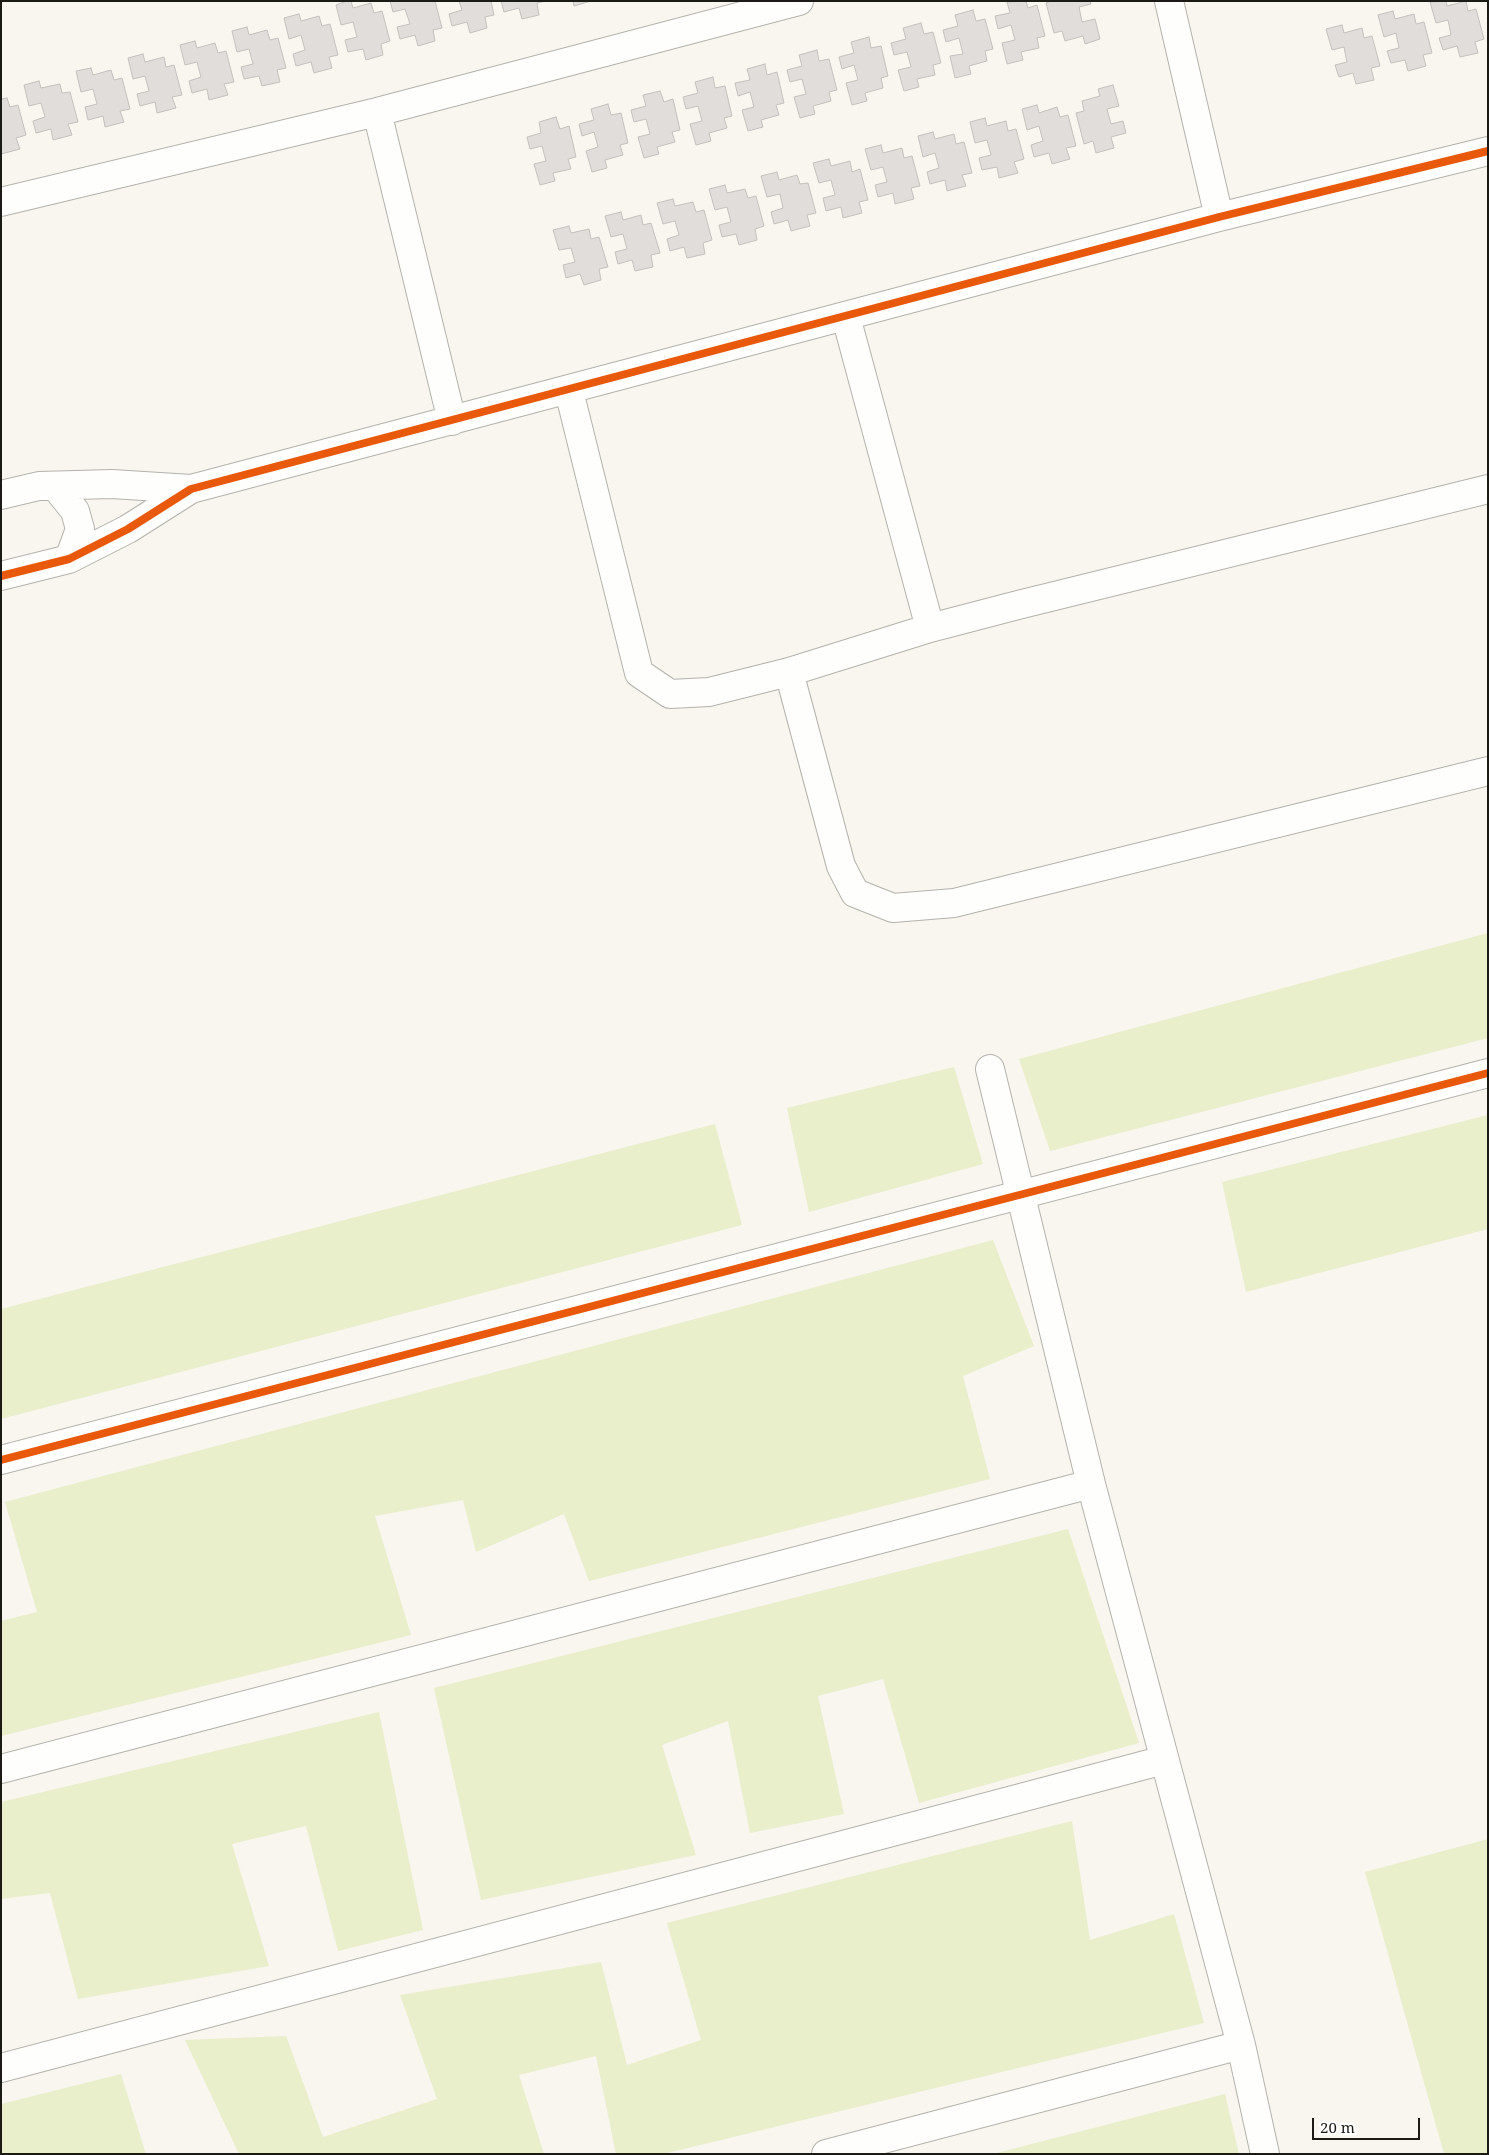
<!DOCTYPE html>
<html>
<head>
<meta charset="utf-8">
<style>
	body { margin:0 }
	#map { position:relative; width:1489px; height:2155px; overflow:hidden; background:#f8f6ee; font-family:"Noto Serif",serif }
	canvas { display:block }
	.frame { position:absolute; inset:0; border:2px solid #1c1a15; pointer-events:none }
	.scale { position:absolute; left:1312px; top:2118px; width:108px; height:22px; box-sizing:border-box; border:2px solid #1c1a15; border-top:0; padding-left:6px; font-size:15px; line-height:18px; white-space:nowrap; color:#1c1a15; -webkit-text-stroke:4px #fff; paint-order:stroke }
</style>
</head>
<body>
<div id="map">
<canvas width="1489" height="2155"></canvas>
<div class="frame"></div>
<div class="scale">20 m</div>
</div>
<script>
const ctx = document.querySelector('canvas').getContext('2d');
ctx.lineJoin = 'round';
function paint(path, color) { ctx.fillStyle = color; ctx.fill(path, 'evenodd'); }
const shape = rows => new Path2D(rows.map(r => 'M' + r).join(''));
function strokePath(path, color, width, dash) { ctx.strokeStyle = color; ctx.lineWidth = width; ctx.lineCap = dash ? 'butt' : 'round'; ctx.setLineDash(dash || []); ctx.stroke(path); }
paint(shape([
	[1488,933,1488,1038,1050,1151,1019,1059],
	[954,1067,983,1164,809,1212,787,1108],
	[1488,1115,1488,1229,1246,1292,1222,1182],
	[715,1124,742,1225,1,1419,1,1309],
	[993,1240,1034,1346,963,1376,990,1479,589,1581,564,1514,476,1552,463,1500,375,1516,411,1635,1,1736,1,1621,37,1612,5,1502],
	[1068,1529,1139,1743,919,1803,883,1679,818,1696,844,1814,750,1833,728,1721,662,1745,696,1855,481,1900,434,1688],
	[379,1712,423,1930,338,1951,306,1826,232,1844,269,1966,78,1999,50,1893,1,1899,1,1802],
	[1072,1821,1090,1940,1174,1914,1204,2023,663,2154,616,2154,596,2056,519,2075,544,2154,239,2154,185,2040,286,2036,323,2137,437,2099,400,1995,601,1962,627,2065,701,2040,667,1923],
	[1488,1839,1488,2154,1444,2154,1365,1872],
	[121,2074,146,2154,1,2154,1,2104],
	[1225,2094,1239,2154,993,2154]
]), '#e9eecb');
const building = shape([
	[347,1,351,1,353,8,371,3,374,13,382,11,390,41,381,44,383,55,366,60,363,49,348,52,345,40,357,37,353,22,341,25,336,5,347,1],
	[390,1,435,1,442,28,433,30,435,41,418,46,415,35,400,39,397,27,410,24,405,9,393,12,390,1],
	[459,1,491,1,494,15,485,17,487,28,470,33,467,22,452,26,449,14,462,10,459,1],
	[501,1,546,1,537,3,539,15,522,19,519,8,504,12,501,1],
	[573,1,591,1,574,6,573,1],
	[1026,1,1028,8,1037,5,1045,36,1037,38,1039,48,1021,52,1023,60,1007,64,1002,43,1015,40,1011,25,998,29,995,16,1010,13,1007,2,1026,1],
	[1051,1,1090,1,1091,4,1079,7,1082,22,1095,19,1100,39,1085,44,1083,36,1065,41,1062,31,1054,33,1046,3,1051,1],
	[1446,1,1447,6,1466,1,1468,11,1476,9,1484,39,1475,42,1478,53,1460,57,1457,46,1443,50,1439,38,1451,35,1448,20,1436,23,1430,2,1446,1],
	[973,10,976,21,985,19,993,49,985,51,987,61,969,66,971,74,955,78,950,56,963,54,959,38,946,42,943,30,958,26,955,15,973,10],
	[1393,11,1395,19,1414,14,1416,24,1424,22,1432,53,1423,55,1426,66,1408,71,1405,60,1391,63,1387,51,1399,48,1396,33,1384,37,1378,15,1393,11],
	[299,14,301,21,319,16,322,26,330,24,338,55,329,57,332,68,314,73,311,62,296,66,293,54,305,50,301,35,289,39,284,18,299,14],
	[921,23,924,34,933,32,941,63,933,65,935,75,917,79,919,87,904,91,898,70,911,67,907,52,894,55,891,43,906,39,903,28,921,23],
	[1342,25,1344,33,1362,28,1364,38,1372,36,1380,66,1371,68,1374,80,1356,84,1353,73,1339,77,1335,65,1347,62,1344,47,1332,50,1326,29,1342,25],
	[247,27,249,35,267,30,270,40,278,38,286,68,277,70,280,82,262,86,259,76,244,79,241,67,253,64,249,49,237,52,232,31,247,27],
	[869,37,871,48,881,46,888,76,881,78,883,88,865,93,867,101,852,105,846,83,858,80,854,65,842,69,839,57,854,53,851,42,869,37],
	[195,41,197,48,215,43,218,53,226,51,234,82,224,84,228,95,209,100,207,89,192,93,189,81,201,77,197,62,185,65,180,45,195,41],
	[817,50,819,61,829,59,837,90,829,92,831,101,813,106,815,114,800,118,794,97,806,94,802,79,790,82,787,70,802,66,799,55,817,50],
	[143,54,145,62,164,57,166,67,174,65,182,95,172,97,176,108,157,113,155,102,140,106,137,94,149,91,145,76,133,79,128,58,143,54],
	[765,64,767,75,777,72,784,103,776,105,779,115,761,120,763,127,748,131,742,110,754,107,750,92,738,96,735,83,750,80,747,69,765,64],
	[91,68,93,75,111,70,114,80,122,78,130,109,120,111,124,122,105,127,103,116,88,120,85,107,97,104,93,89,81,92,76,71,91,68],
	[713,77,715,88,725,86,732,116,724,118,727,128,709,133,711,141,696,145,690,124,702,121,698,106,686,109,683,97,698,93,695,82,713,77],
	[39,81,41,88,60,84,62,93,70,92,78,122,68,124,72,135,53,140,51,129,36,133,33,121,45,117,41,103,29,106,24,85,39,81],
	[1113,85,1119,106,1107,109,1111,124,1123,121,1126,133,1111,137,1114,148,1096,153,1093,141,1084,144,1076,113,1084,111,1082,101,1100,96,1098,89,1113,85],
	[660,91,664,102,673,99,680,130,672,132,675,142,657,147,659,154,644,158,638,137,650,134,646,119,634,122,631,110,646,106,643,95,660,91],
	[7,98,10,107,18,105,26,135,16,138,20,149,1,154,1,99,7,98],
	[608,104,611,115,621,113,628,143,620,145,623,155,605,160,607,168,592,172,586,151,598,147,594,132,582,136,579,124,594,120,591,109,608,104],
	[1037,105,1039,113,1057,107,1060,117,1068,115,1076,146,1066,148,1070,159,1052,164,1049,153,1034,157,1031,145,1043,141,1039,126,1027,130,1022,109,1037,105],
	[556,117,560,129,569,126,576,157,568,159,571,169,553,173,555,181,540,185,534,164,546,161,542,146,530,149,527,137,541,133,539,122,556,117],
	[985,118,987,126,1006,121,1008,131,1016,129,1024,159,1014,162,1018,173,999,178,997,167,982,170,979,158,991,155,987,140,975,143,970,122,985,118],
	[933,132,935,139,954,134,956,144,964,142,972,173,962,175,966,186,947,191,945,180,930,184,927,172,939,168,935,153,923,157,918,136,933,132],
	[881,145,883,153,902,148,904,158,912,156,920,186,911,188,914,199,895,204,893,193,878,197,875,185,887,182,883,167,871,170,865,149,881,145],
	[829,159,831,166,850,161,852,172,860,169,868,200,859,202,862,213,843,218,841,207,826,211,823,198,835,195,831,180,819,183,813,163,829,159],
	[777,172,779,180,797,175,800,184,808,183,816,213,807,215,810,226,791,231,788,220,774,224,771,212,783,208,780,194,767,197,761,176,777,172],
	[725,185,727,193,745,189,748,198,756,196,764,226,755,229,757,240,739,245,736,234,722,237,719,225,731,222,727,207,715,210,709,189,725,185],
	[673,199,675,206,693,202,696,212,704,210,712,240,703,243,705,254,687,258,684,247,670,251,667,239,679,235,675,221,663,224,657,203,673,199],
	[621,212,623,220,641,215,643,225,651,223,660,253,651,255,653,267,635,271,632,260,618,264,615,252,627,249,623,234,611,237,605,216,621,212],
	[569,226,571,233,589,229,591,239,599,237,608,267,599,269,601,280,584,285,580,274,566,278,563,265,575,262,571,248,559,250,553,230,569,226]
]);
paint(building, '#e0ddda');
strokePath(building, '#c3c0bd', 1);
const minor = shape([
	[1169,1,1219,217],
	[377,112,452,421],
	[1,202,377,112,799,1],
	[846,317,930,628],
	[569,391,639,673,670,694,709,692,789,672,930,628,1018,605,1488,489],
	[55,486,75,511,80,529,69,559],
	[1,495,39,486,112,484,191,489],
	[1,576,69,559,128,529,191,489,1219,217,1488,151],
	[789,672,841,866,855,893,893,908,954,903,1488,771],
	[990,1069,1091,1484,1241,2045,1265,2154],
	[1,1460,1488,1073],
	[1,1769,1091,1484],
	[1,2068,1164,1760],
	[826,2154,1241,2045]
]);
strokePath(minor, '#b4b2ac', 30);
strokePath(minor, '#fefefc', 28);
strokePath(shape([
	[1,576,69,559,128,529,191,489,1219,217,1488,151],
	[1,1460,1488,1073]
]), '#e8590c', 8);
</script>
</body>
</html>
